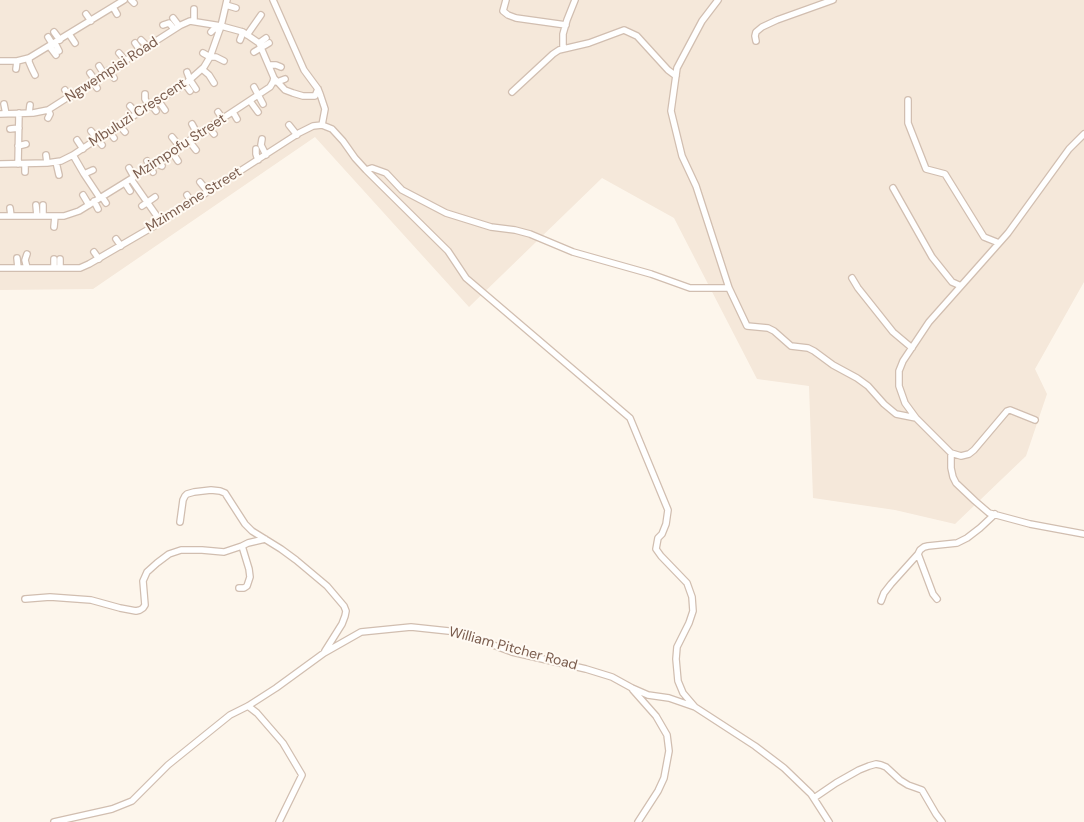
<!DOCTYPE html>
<html>
<head>
<meta charset="utf-8">
<style>
	body { margin:0 }
	canvas { display:block; background:#fdf6ec }
</style>
</head>
<body>
<canvas width="1084" height="822"></canvas>
<script>
const ctx = document.querySelector('canvas').getContext('2d');
ctx.lineJoin = 'round';
function paint(path, color) { ctx.fillStyle = color; ctx.fill(path, 'evenodd'); }
const shape = rows => new Path2D(rows.map(r => 'M' + r).join(''));
function strokePath(path, color, width, dash) { ctx.strokeStyle = color; ctx.lineWidth = width; ctx.lineCap = dash ? 'butt' : 'round'; ctx.setLineDash(dash || []); ctx.stroke(path); }
function write(font, color, halo, rows, align = 'center') {
  ctx.font = font + ' "DM Sans",sans-serif'; ctx.lineWidth = 4; ctx.setLineDash([]); ctx.textBaseline = 'middle'; ctx.strokeStyle = halo; ctx.fillStyle = color; for (const [text, x, y, turn = 0] of rows) {
    ctx.save(); ctx.translate(x, y); ctx.rotate((+turn || 0) * Math.PI / 180); ctx.textAlign = isNaN(turn) ? turn : align; if (halo) ctx.strokeText(text, 0, 0); ctx.fillText(text, 0, 0); ctx.restore();
  }
}
paint(shape([
	[0,0,1084,0,1084,282,1035,369,1047,394,1026,456,955,524,895,510,813,498,809,386,757,379,674,218,602,178,469,307,315,137,93,289,0,290]
]), '#f5e8da');
const minor = shape([
	[131,0,134,3],
	[273,0,304,70,318,89,320,94,325,109,322,125],
	[506,0,503,11,508,15,516,18,566,25],
	[718,0,702,21,677,68,671,111,682,156,696,186,729,288,747,326,768,328,774,331,791,346,808,348,814,351,833,365,857,378,868,386,884,404,896,414,916,418,905,403,899,386,899,371,903,361,929,322,1008,233,1069,149,1084,134],
	[226,5,236,8],
	[113,7,117,14],
	[86,14,91,21],
	[173,18,179,26],
	[194,21,194,9],
	[163,25,169,23,174,29],
	[54,32,60,40],
	[211,32,214,29,220,29],
	[69,34,75,43],
	[247,35,261,15],
	[48,37,53,45],
	[141,40,147,46],
	[240,40,243,32],
	[756,41,755,36,756,32,762,27,777,20,833,0],
	[55,43,59,51],
	[135,43,140,50],
	[259,43,266,38],
	[50,47,56,55],
	[563,49,563,34,567,20,575,0],
	[254,52,269,43],
	[119,53,125,60],
	[203,53,210,57,216,57,224,61],
	[29,58,29,62,32,69,35,75],
	[0,61,17,61,29,58,124,0],
	[269,65,276,65,281,67],
	[99,66,104,74],
	[16,69,17,61],
	[202,69,209,75,214,83],
	[109,70,114,78],
	[187,72,190,80,196,89],
	[90,73,95,80],
	[274,78,285,90,293,93,303,96,315,96,318,89],
	[92,81,97,88],
	[277,82,285,79],
	[185,84,190,91],
	[254,87,263,104],
	[65,90,70,97],
	[512,92,553,54,559,50,589,43,624,30,637,36,668,70,676,76],
	[145,94,145,99,149,106],
	[158,100,165,110],
	[908,100,908,123,926,169,945,174,984,237,999,243],
	[250,101,258,112],
	[4,104,6,114],
	[151,104,156,111],
	[130,106,137,114],
	[218,112,223,119],
	[233,112,237,119],
	[29,113,30,105],
	[0,114,33,113,48,110,181,25,190,21,221,26,243,32,259,43,274,78,273,82,270,87,264,91,134,177,79,211,64,216,0,216],
	[48,118,50,114,48,110],
	[192,124,198,135],
	[119,125,125,132],
	[289,125,297,135],
	[209,128,214,134],
	[10,129,19,128],
	[91,131,102,145],
	[109,131,114,138],
	[172,137,180,147],
	[262,139,261,145,266,155],
	[77,140,83,149],
	[189,141,196,150],
	[18,146,26,144],
	[256,149,256,154,258,160],
	[172,152,178,161],
	[46,155,47,163],
	[73,155,84,174,100,198],
	[147,161,153,172],
	[56,162,59,175],
	[155,163,162,166],
	[0,164,47,163,61,161,73,155,109,131,185,84,204,67,210,57,221,26,227,0],
	[18,164,19,113],
	[129,168,134,177],
	[366,170,372,168,386,173,402,190,446,213,491,227,515,230,530,234,573,252,651,274,690,288,729,288],
	[25,172,25,164],
	[84,174,93,170],
	[131,179,161,222],
	[200,182,208,192],
	[125,183,130,191],
	[893,188,932,257,952,282,961,286],
	[83,195,89,205],
	[187,195,192,203],
	[102,197,106,203],
	[94,201,98,209],
	[36,205,37,216],
	[142,206,155,197],
	[10,208,11,216],
	[43,216,43,205],
	[54,227,55,216],
	[116,239,121,246],
	[94,252,99,259],
	[17,258,18,268],
	[54,259,54,268],
	[60,259,60,268],
	[0,268,80,268,89,264,161,222,299,133,313,126,322,125,332,129,343,141,355,158,366,170,448,251,466,278,630,418,668,510,666,524,662,534,658,538,656,549,661,556,687,583,692,597,693,611,689,623,677,647,676,659,678,681,683,693,695,707],
	[27,268,25,260,27,254],
	[852,278,858,288,893,332,912,348],
	[916,418,951,453,961,456,969,454,974,450,1007,411,1010,410,1035,420],
	[951,453,951,468,953,477,956,483,975,501,989,513,1030,524,1084,534],
	[180,522,183,500,185,496,187,494,194,492,211,490,220,491,225,493,245,524,252,531,281,549,296,560,327,586,344,606,346,611,345,616,342,624,325,651],
	[239,588,244,588,247,586,250,577,249,569,242,546,248,543,265,539],
	[25,599,50,597,91,600,120,608,136,611,140,610,143,608,145,605,143,581,147,572,157,563,169,554,181,550,202,550,224,552,242,546],
	[937,599,933,594,918,554,920,550,924,547,928,546,957,543,967,538,980,528,995,514],
	[881,601,884,593,891,584,918,554],
	[633,690,656,716,667,735,669,751,664,778,658,791,638,822],
	[248,706,257,713,283,743,302,775,279,822],
	[814,798,836,783,859,770,869,766,876,764,881,765,886,767,900,780,908,785,922,790,936,814,942,822],
	[54,822,112,809,132,801,168,765,230,715,248,706,276,688,324,653,361,632,411,627,458,632,512,652,586,669,612,677,632,688,648,695,669,698,695,707,755,746,784,768,811,794,829,822]
]);
strokePath(minor, '#d1beb0', 8);
strokePath(minor, '#fff', 5.5);
write('14px', '#7a5c4d', '#fffaf3', [
	["Ngwempisi Road",112,70,-33],
	["Mbuluzi Crescent",138,113,-33],
	["Mzimpofu Street",180,147,-33],
	["Mzimnene Street",194,200,-32],
	["William Pitcher Road",513,649,15]
]);
</script>
</body>
</html>
